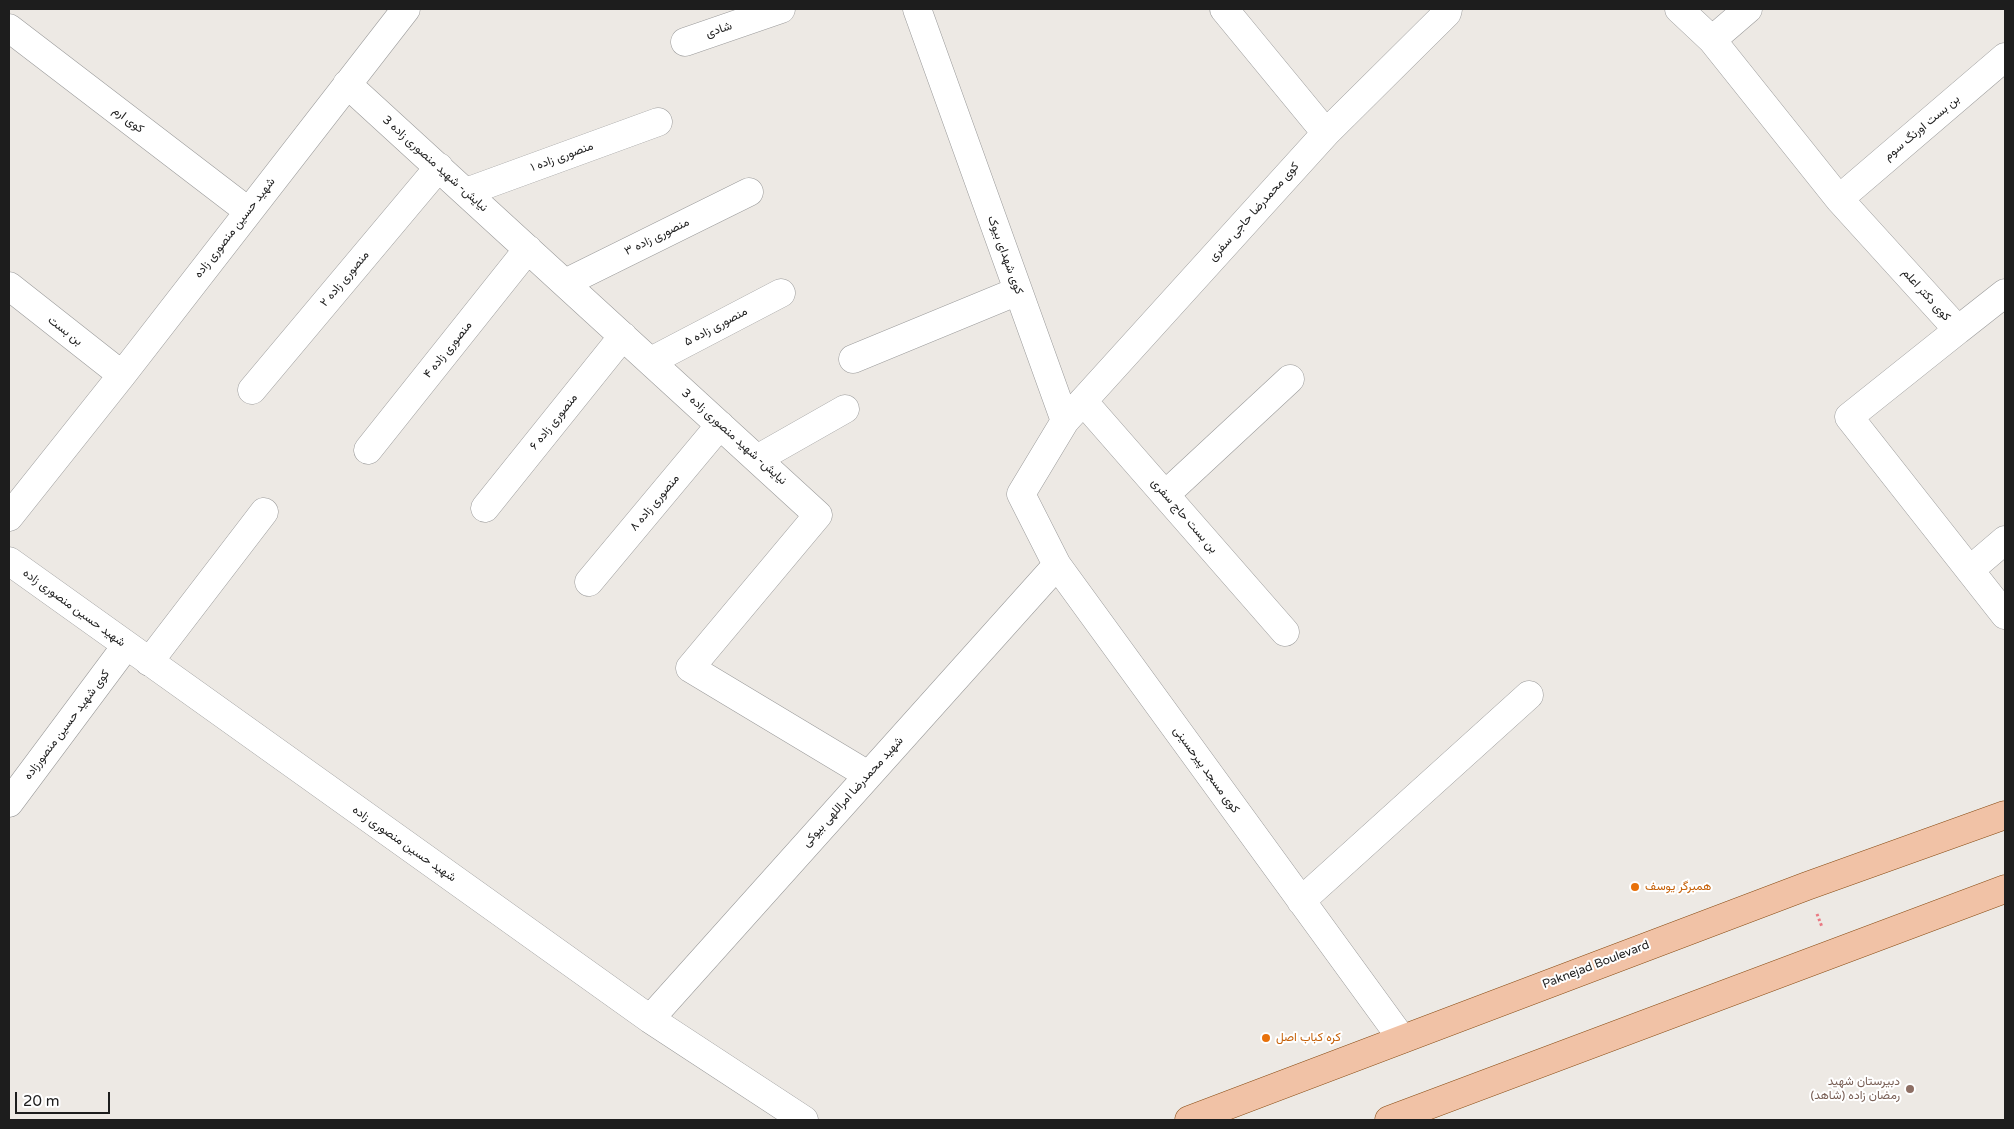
<!DOCTYPE html>
<html>
<head>
<meta charset="utf-8">
<style>
	body { margin:0 }
	#map { position:relative; width:2014px; height:1129px; overflow:hidden; background:#ede9e4; font-family:"Varela Round",sans-serif }
	canvas { display:block }
	.frame { position:absolute; inset:0; border:10px solid #1d1d1d; pointer-events:none }
	.scale { position:absolute; left:15px; top:1092px; width:95px; height:22px; box-sizing:border-box; border:2px solid #1d1d1d; border-top:0; padding-left:6px; font-size:15px; line-height:18px; white-space:nowrap; color:#1d1d1d; -webkit-text-stroke:4px #fff; paint-order:stroke }
</style>
</head>
<body>
<div id="map">
<canvas width="2014" height="1129"></canvas>
<div class="frame"></div>
<div class="scale">20 m</div>
</div>
<script>
const ctx = document.querySelector('canvas').getContext('2d');
ctx.lineJoin = 'round';
const shape = rows => new Path2D(rows.map(r => 'M' + r).join(''));
function strokePath(path, color, width, dash) { ctx.strokeStyle = color; ctx.lineWidth = width; ctx.lineCap = dash ? 'butt' : 'round'; ctx.setLineDash(dash || []); ctx.stroke(path); }
function write(font, color, halo, rows, align = 'center') {
  ctx.font = font + ' "Varela Round",Vazirmatn,sans-serif'; ctx.lineWidth = 4; ctx.setLineDash([]); ctx.textBaseline = 'middle'; ctx.strokeStyle = halo; ctx.fillStyle = color; for (const [text, x, y, turn = 0] of rows) {
    ctx.save(); ctx.translate(x, y); ctx.rotate((+turn || 0) * Math.PI / 180); ctx.textAlign = isNaN(turn) ? turn : align; if (halo) ctx.strokeText(text, 0, 0); ctx.fillText(text, 0, 0); ctx.restore();
  }
}
const minor = shape([
	[917,9,1065,421,1021,494,1057,565,1402,1039],
	[1224,9,1326,133],
	[1679,9,1712,40,1839,199,1958,330,1849,417,2005,615],
	[9,28,248,211],
	[1712,40,1748,9],
	[685,42,781,9],
	[347,84,818,515,690,668,868,775],
	[466,192,658,122],
	[1839,199,2005,57],
	[565,283,749,192],
	[9,286,122,375],
	[1958,330,2005,293],
	[853,359,1018,291],
	[651,361,781,293],
	[252,390,439,167],
	[1083,401,1285,632],
	[1065,421,1326,133,1447,13,1448,9],
	[368,450,528,249],
	[757,459,845,409],
	[1165,495,1290,379],
	[485,508,623,336],
	[9,517,122,375,406,9],
	[9,561,650,1019,804,1120],
	[1971,569,2005,540],
	[589,582,720,425],
	[149,662,264,512],
	[9,803,126,646],
	[1301,901,1529,695],
	[650,1019,1057,565]
]);
const major = shape([
	[1189,1120,1807,886,2005,815],
	[1389,1120,2005,889]
]);
strokePath(minor, '#9a9a9a', 29);
strokePath(major, '#874910', 29);
strokePath(shape([
	[1817,914,1822,927]
]), '#ea7983', 3, [2.5, 2.5]);
strokePath(minor, '#fff', 28);
strokePath(major, '#f1c2a6', 28);
for (const [x, y, r, color] of [
	[1635,887,5,"#e8710a"],
	[1266,1038,5,"#e8710a"],
	[1910,1089,5,"#8d6e63"]
]) { const dot = new Path2D(); dot.arc(x, y, r, 0, 2 * Math.PI); ctx.fillStyle = color; ctx.fill(dot); strokePath(dot, '#fff', 2); }
write('12px', '#1d1d1d', '#fff', [
	["شادی",719,30,-19],
	["کوی ارم",128,120,37],
	["بن بست اورنگ سوم",1922,128,-40],
	["منصوری زاده ۱",562,157,-20],
	["نیایش- شهید منصوری زاده 3",435,164,42],
	["کوی محمدرضا حاجی سفری",1254,212,-48],
	["شهید حسین منصوری زاده",235,228,-52],
	["منصوری زاده ۳",657,237,-26],
	["کوی شهدای بیوک",1005,255,70],
	["منصوری زاده ۲",345,279,-50],
	["کوی دکتر اعلم",1926,295,48],
	["منصوری زاده ۵",716,327,-28],
	["بن بست",65,331,38],
	["منصوری زاده ۴",448,350,-51],
	["منصوری زاده ۶",554,422,-51],
	["نیایش- شهید منصوری زاده 3",734,437,42],
	["منصوری زاده ۸",655,503,-50],
	["بن بست حاج سفری",1184,516,49],
	["شهید حسین منصوری زاده",74,608,36],
	["کوی شهید حسین منصورزاده",67,725,-53],
	["کوی مسجد پیرحسینی",1206,770,54],
	["شهید محمدرضا امراللهی بیوکی",853,792,-48],
	["شهید حسین منصوری زاده",404,844,35],
	["Paknejad Boulevard",1596,965,-21]
]);
write('12px', '#c56008', '#fff', [
	["همبرگر یوسف",1645,887],
	["کره کباب اصل",1276,1038]
], 'left');
write('12px', '#785e54', '#fff', [
	["دبیرستان شهید",1900,1082],
	["رمضان زاده (شاهد)",1900,1096]
], 'right');
</script>
</body>
</html>
